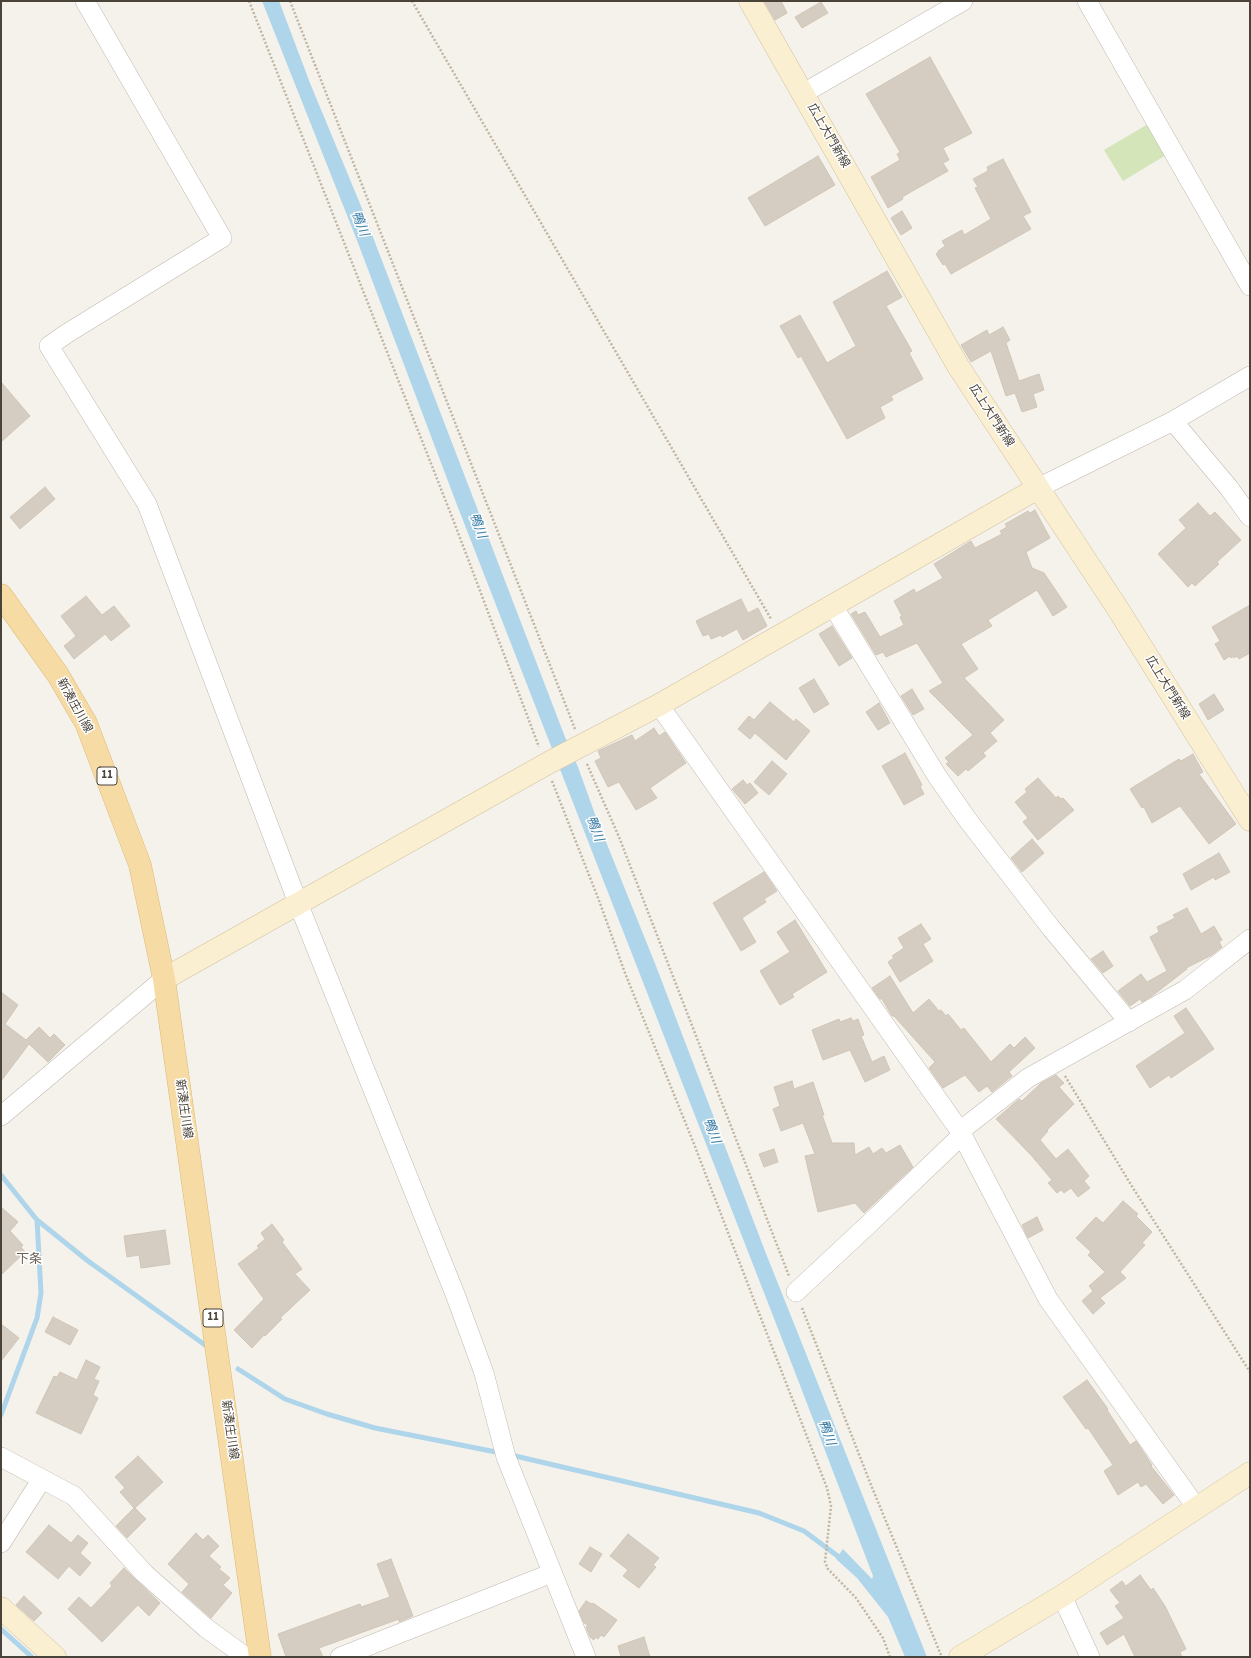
<!DOCTYPE html>
<html>
<head>
<meta charset="utf-8">
<style>
	body { margin:0 }
	#map { position:relative; width:1251px; height:1658px; overflow:hidden; background:#f5f2ec; font-family:"Source Sans 3",sans-serif }
	canvas { display:block }
	.frame { position:absolute; inset:0; border:2px solid #49433a; pointer-events:none }
</style>
</head>
<body>
<div id="map">
<canvas width="1251" height="1658"></canvas>
<div class="frame"></div>
</div>
<script>
const ctx = document.querySelector('canvas').getContext('2d');
ctx.lineJoin = 'round';
function paint(path, color) { ctx.fillStyle = color; ctx.fill(path, 'evenodd'); }
const shape = rows => new Path2D(rows.map(r => 'M' + r).join(''));
function strokePath(path, color, width, dash) { ctx.strokeStyle = color; ctx.lineWidth = width; ctx.lineCap = dash ? 'butt' : 'round'; ctx.setLineDash(dash || []); ctx.stroke(path); }
function write(font, color, halo, rows, align = 'center') {
  ctx.font = font + ' "Source Sans 3","Noto Sans JP",sans-serif'; ctx.lineWidth = 3; ctx.setLineDash([]); ctx.textBaseline = 'middle'; ctx.strokeStyle = halo; ctx.fillStyle = color; for (const [text, x, y, turn = 0] of rows) {
    ctx.save(); ctx.translate(x, y); ctx.rotate((+turn || 0) * Math.PI / 180); ctx.textAlign = isNaN(turn) ? turn : align; if (halo) ctx.strokeText(text, 0, 0); ctx.fillText(text, 0, 0); ctx.restore();
  }
}
paint(shape([
	[1148,124,1166,155,1123,181,1104,150]
]), '#d3e5b9');
paint(shape([
	[262,1,279,1,310,83,361,206,565,737,578,767,596,817,656,966,765,1251,927,1657,905,1657,888,1617,857,1578,836,1559,843,1549,872,1579,873,1576,798,1380,457,505,358,243]
]), '#afd5eb');
strokePath(shape([
	[1,1175,37,1220,88,1261,205,1345],
	[238,1369,285,1399,327,1414,375,1428,501,1453],
	[1,1415,37,1318,41,1293,37,1220],
	[511,1455,759,1513,804,1531,843,1560],
	[1,1629,32,1657]
]), '#afd5eb', 5);
const building = shape([
	[764,1,781,1,787,13,775,20,764,1],
	[821,2,828,13,802,28,795,17,821,2],
	[930,57,972,133,943,148,949,160,943,163,948,171,902,197,903,199,888,208,871,177,900,160,897,154,900,152,866,94,930,57],
	[818,156,835,185,765,226,748,198,818,156],
	[1003,159,1031,212,1023,216,1031,229,951,274,945,264,943,265,936,254,938,252,938,251,945,246,942,241,962,230,964,235,991,219,975,188,978,187,973,179,988,171,987,167,1003,159],
	[902,211,912,228,901,235,891,218,902,211],
	[887,271,902,297,886,306,912,351,909,353,923,379,891,396,893,400,880,407,885,418,847,439,801,356,798,358,780,326,800,315,827,363,856,346,833,302,887,271],
	[1003,327,1010,340,1006,343,1019,381,1039,374,1044,390,1033,394,1037,407,1022,412,1015,393,1006,396,991,351,971,362,961,345,987,330,989,335,1003,327],
	[1,382,30,416,1,442,1,382],
	[45,487,55,499,20,529,10,517,45,487],
	[1198,503,1210,516,1215,512,1241,540,1217,562,1219,564,1195,586,1192,583,1188,587,1158,554,1186,528,1179,520,1198,503],
	[1035,510,1050,538,1026,552,1032,568,1044,573,1067,607,1053,616,1037,590,988,620,992,626,961,644,978,669,964,678,1004,720,990,733,997,741,983,753,986,756,968,771,966,769,958,776,946,764,949,762,945,758,973,735,929,691,943,683,917,643,886,657,883,652,876,655,851,614,856,611,858,615,865,612,880,637,904,625,900,617,902,616,894,601,914,589,916,593,943,578,934,564,971,541,975,548,1002,534,1000,531,1007,527,1005,524,1028,511,1030,513,1035,510],
	[86,596,102,615,114,606,130,626,111,641,105,634,74,659,64,646,76,636,61,616,86,596],
	[741,599,748,613,758,608,767,626,743,640,737,629,722,637,721,635,711,639,709,634,703,636,696,621,741,599],
	[1250,605,1250,653,1239,659,1237,656,1234,658,1234,656,1231,658,1230,656,1224,660,1215,644,1220,641,1212,627,1250,605],
	[832,626,852,658,839,666,819,634,832,626],
	[814,679,829,704,814,713,799,688,814,679],
	[912,689,924,709,913,715,901,696,912,689],
	[1214,694,1224,710,1208,720,1199,704,1214,694],
	[770,702,794,722,796,719,810,731,786,760,755,733,750,739,738,729,749,716,754,720,770,702],
	[879,703,890,723,878,730,866,712,879,703],
	[654,728,659,736,665,732,686,763,650,788,657,798,636,810,619,782,608,787,595,761,601,758,598,751,632,735,635,741,654,728],
	[905,753,922,785,920,786,924,794,904,805,882,766,905,753],
	[1193,754,1203,772,1199,774,1236,824,1209,844,1180,806,1152,823,1144,807,1142,808,1130,789,1179,759,1181,761,1193,754],
	[772,761,787,774,769,795,754,782,772,761],
	[1038,778,1056,798,1058,796,1061,799,1063,798,1074,810,1038,840,1023,822,1028,818,1015,802,1027,792,1025,789,1038,778],
	[743,780,747,785,750,783,758,793,745,804,732,789,743,780],
	[1032,839,1044,853,1022,872,1011,858,1032,839],
	[1219,853,1230,872,1215,880,1214,877,1191,890,1183,874,1219,853],
	[764,872,777,891,764,899,766,902,742,918,756,942,741,951,713,903,764,872],
	[1187,908,1201,934,1214,926,1222,940,1219,942,1222,947,1212,955,1186,968,1187,969,1152,996,1142,1002,1140,999,1130,1006,1118,991,1141,974,1147,982,1167,971,1150,937,1159,932,1157,927,1175,918,1173,915,1187,908],
	[795,920,827,972,792,994,794,997,780,1005,760,971,790,952,777,932,795,920],
	[921,924,931,939,923,944,933,961,900,982,888,962,894,958,892,956,904,948,898,938,921,924],
	[1103,951,1113,966,1103,973,1091,959,1103,951],
	[890,976,913,1013,929,999,939,1011,941,1010,946,1016,948,1014,961,1030,964,1028,991,1062,1010,1044,1014,1048,1025,1037,1035,1048,1009,1072,1012,1076,992,1092,987,1086,979,1092,965,1075,943,1088,929,1068,935,1062,894,1016,892,1016,882,999,880,999,872,988,890,976],
	[1,992,18,1005,5,1024,26,1040,39,1027,50,1038,54,1034,65,1045,48,1062,29,1044,1,1081,1,992],
	[1186,1008,1214,1049,1171,1078,1169,1075,1150,1088,1136,1066,1185,1033,1174,1016,1186,1008],
	[851,1018,853,1021,858,1019,864,1035,861,1036,872,1062,884,1056,890,1070,865,1082,850,1050,823,1060,812,1030,839,1019,840,1022,851,1018],
	[1056,1075,1064,1083,1059,1087,1074,1104,1047,1130,1048,1131,1040,1140,1056,1159,1068,1149,1089,1176,1084,1181,1090,1188,1078,1197,1071,1188,1064,1193,1061,1190,1057,1193,1048,1183,1052,1180,1031,1155,996,1119,1019,1099,1022,1101,1041,1083,1056,1075],
	[792,1081,794,1089,813,1082,824,1115,822,1115,832,1143,854,1143,855,1155,869,1147,873,1154,882,1148,886,1153,900,1145,913,1167,864,1213,855,1203,818,1212,805,1156,815,1154,803,1123,781,1131,773,1109,780,1106,774,1087,792,1081],
	[774,1149,778,1162,764,1167,759,1154,774,1149],
	[1123,1201,1138,1214,1136,1216,1152,1232,1142,1243,1145,1245,1120,1272,1126,1278,1100,1298,1105,1303,1093,1314,1082,1301,1093,1291,1089,1286,1105,1272,1088,1255,1091,1252,1076,1238,1096,1217,1103,1223,1123,1201],
	[1,1207,18,1222,10,1231,23,1245,21,1247,25,1252,1,1275,1,1207],
	[1037,1217,1043,1230,1028,1238,1022,1225,1037,1217],
	[272,1224,284,1240,282,1242,302,1269,295,1274,310,1290,280,1318,282,1319,265,1336,264,1335,252,1348,234,1330,264,1299,238,1264,259,1248,257,1246,265,1239,261,1233,272,1224],
	[165,1230,170,1264,141,1268,139,1255,127,1257,124,1236,165,1230],
	[53,1317,78,1330,70,1345,45,1332,53,1317],
	[1,1324,19,1338,1,1361,1,1324],
	[86,1360,100,1367,94,1379,99,1381,93,1395,98,1398,81,1434,36,1413,54,1376,57,1377,60,1372,77,1380,86,1360],
	[1087,1380,1108,1409,1107,1410,1130,1445,1136,1441,1152,1465,1151,1466,1174,1495,1163,1504,1146,1484,1141,1487,1138,1482,1118,1495,1104,1471,1113,1465,1090,1431,1088,1428,1086,1429,1063,1397,1087,1380],
	[138,1456,163,1482,135,1508,146,1519,127,1538,116,1526,134,1508,120,1492,125,1488,115,1477,138,1456],
	[49,1525,71,1543,78,1535,88,1543,80,1553,91,1563,80,1576,69,1566,58,1579,26,1552,49,1525],
	[196,1533,203,1540,208,1535,219,1546,209,1556,221,1567,219,1569,230,1578,223,1585,232,1593,211,1618,182,1592,189,1584,168,1564,196,1533],
	[628,1534,659,1558,653,1565,656,1567,639,1588,623,1576,628,1570,610,1556,628,1534],
	[590,1547,602,1554,591,1572,579,1564,590,1547],
	[391,1559,413,1616,399,1622,399,1619,319,1648,323,1657,286,1657,278,1634,360,1604,361,1607,390,1597,377,1564,391,1559],
	[124,1568,160,1603,149,1616,138,1605,102,1642,68,1609,79,1597,91,1608,112,1586,110,1583,124,1568],
	[1140,1575,1151,1590,1153,1588,1165,1606,1186,1649,1180,1652,1182,1657,1135,1657,1124,1634,1107,1645,1100,1633,1124,1618,1115,1606,1120,1603,1110,1590,1122,1581,1126,1586,1140,1575],
	[24,1596,42,1613,34,1621,16,1605,24,1596],
	[586,1601,592,1604,593,1603,617,1620,604,1637,601,1635,598,1639,595,1637,594,1640,590,1637,586,1627,588,1625,584,1623,579,1611,586,1601],
	[644,1637,650,1657,621,1657,618,1646,644,1637]
]);
paint(building, '#d6cdc2');
strokePath(building, '#d0c5b6', 1);
const street = shape([
	[85,1,222,238,66,334,49,346,147,504,298,903,455,1294,484,1373,506,1457,586,1657],
	[1087,1,1250,286],
	[804,93,963,1],
	[1173,421,1229,488,1250,517],
	[1038,488,1173,421,1250,376],
	[833,606,937,776,967,819,1051,928,1129,1022],
	[659,705,960,1131,1048,1299,1196,1507],
	[1,1116,164,979],
	[960,1131,1028,1078,1185,990,1250,939],
	[796,1292,870,1223,962,1135],
	[1,1457,74,1496,144,1573,206,1628,246,1657],
	[1,1543,42,1479],
	[1062,1596,1090,1657],
	[340,1657,552,1573]
]);
const secondary = shape([
	[750,1,958,366,1116,606,1250,820],
	[164,979,550,762,659,705,1038,488],
	[1,1608,55,1657],
	[960,1657,1062,1596,1250,1473]
]);
const primary = shape([
	[1,595,58,675,86,723,140,865,164,979,260,1657]
]);
strokePath(street, '#c0b9af', 20);
strokePath(secondary, '#d0c2a0', 23);
strokePath(primary, '#dbb874', 23);
strokePath(shape([
	[249,1,454,522,539,747],
	[290,1,575,729],
	[412,1,771,619],
	[587,764,619,837,789,1276],
	[552,781,600,903,625,973,694,1144,762,1321,827,1488,831,1506,825,1562,828,1569,856,1598,883,1638,890,1657],
	[1065,1076,1133,1188,1250,1372],
	[802,1308,869,1480,941,1655]
]), '#c0b4a2', 2.5, [2, 2]);
strokePath(street, '#fff', 19);
strokePath(secondary, '#fbefd1', 22);
strokePath(primary, '#f6dba4', 22);
for (const [x, y, w] of [
	[107,776,20],
	[213,1318,20]
]) { const box = new Path2D(); box.roundRect(x - w / 2, y - 9, w, 18, 3); ctx.fillStyle = '#fff'; ctx.fill(box); strokePath(box, '#49433a', 1); }
write('bold 11px', '#49433a', null, [
	["11",107,776],
	["11",213,1318]
]);
write('12px', '#49433a', '#fff', [
	["広上大門新線",828,136,60],
	["広上大門新線",991,416,57],
	["広上大門新線",1167,688,58],
	["新湊庄川線",74,706,61],
	["新湊庄川線",183,1109,82],
	["新湊庄川線",229,1430,82]
]);
write('italic 13px', '#397ca5', '#fff', [
	["鴨川",359,224,68],
	["鴨川",477,526,69],
	["鴨川",594,829,69],
	["鴨川",711,1131,69],
	["鴨川",826,1433,70]
]);
write('13px', '#6b6052', '#fff', [
	["下条",29,1260]
]);
</script>
</body>
</html>
